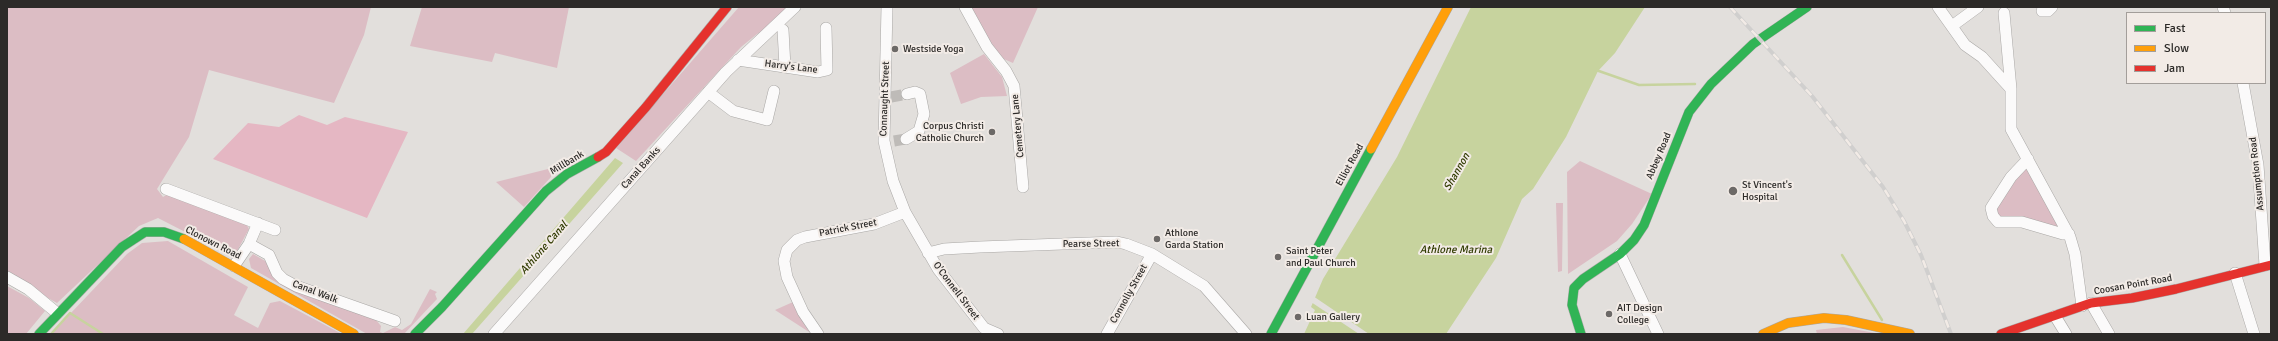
<!DOCTYPE html>
<html>
<head>
<meta charset="utf-8">
<style>
	body { margin:0 }
	#map { position:relative; width:2278px; height:341px; overflow:hidden; background:#e2dfdc; font-family:Signika,sans-serif }
	canvas { display:block }
	.frame { position:absolute; inset:0; border:8px solid #2c2a28; pointer-events:none }
	.legend { position:absolute; left:2126px; top:12px; width:140px; height:72px; box-sizing:border-box; background:#f2ebe6; border:1px solid #a39e9a; margin:0; padding:5px 7px; list-style:none; font-size:12px; color:#2c2a28 }
	.legend li { display:flex; align-items:center; gap:8px; height:20px }
	.legend b { width:20px; border:1px solid #a39e9a }
</style>
</head>
<body>
<div id="map">
<canvas width="2278" height="341"></canvas>
<div class="frame"></div>
<ul class="legend">
<li><b style="height:5px;background:#30b455"></b>Fast</li>
<li><b style="height:5px;background:#ff9f0a"></b>Slow</li>
<li><b style="height:5px;background:#e5322d"></b>Jam</li>
</ul>
</div>
<script>
const ctx = document.querySelector('canvas').getContext('2d');
ctx.lineJoin = 'round';
function paint(path, color) { ctx.fillStyle = color; ctx.fill(path, 'evenodd'); }
const shape = rows => new Path2D(rows.map(r => 'M' + r).join(''));
function strokePath(path, color, width, dash) { ctx.strokeStyle = color; ctx.lineWidth = width; ctx.lineCap = dash ? 'butt' : 'round'; ctx.setLineDash(dash || []); ctx.stroke(path); }
function write(font, color, halo, rows, align = 'center') {
  ctx.font = font + ' Signika,sans-serif'; ctx.lineWidth = 4; ctx.setLineDash([]); ctx.textBaseline = 'middle'; ctx.strokeStyle = halo; ctx.fillStyle = color; for (const [text, x, y, turn = 0] of rows) {
    ctx.save(); ctx.translate(x, y); ctx.rotate((+turn || 0) * Math.PI / 180); ctx.textAlign = isNaN(turn) ? turn : align; if (halo) ctx.strokeText(text, 0, 0); ctx.fillText(text, 0, 0); ctx.restore();
  }
}
paint(shape([
	[7,7,371,7,364,35,334,103,209,70,189,137,157,189,163,197,168,194,246,223,249,229,236,253,230,255,158,218,139,226,57,303,7,275],
	[422,7,569,7,557,68,495,53,492,62,410,46],
	[739,7,789,7,764,31,757,34,741,47,636,161,616,148],
	[969,7,1038,7,1013,63,997,56],
	[984,54,1002,77,1007,96,981,97,961,104,950,73],
	[1580,161,1652,194,1632,224,1617,241,1568,274,1567,172],
	[552,168,551,177,524,207,496,182],
	[2023,170,2028,170,2059,226,2058,227,1998,216,1996,206],
	[1556,203,1563,203,1562,271,1558,272],
	[168,241,248,287,234,315,258,328,270,303,280,301,342,334,51,334,127,254,142,243],
	[253,254,267,262,276,276,376,320,381,326,380,332,383,333,395,327,402,330,411,324,430,289,437,292,435,294,437,299,404,334,367,334,251,268,249,259],
	[7,286,29,298,45,311,26,334,7,334],
	[793,302,805,325,809,332,775,310],
	[1843,327,1880,334,1817,334,1816,330]
]), '#dcbdc4');
paint(shape([
	[299,115,327,125,345,117,408,132,367,218,213,159,248,123,279,127]
]), '#e5b7c3');
paint(shape([
	[1471,7,1645,7,1615,53,1598,71,1566,137,1533,189,1522,199,1496,258,1446,334,1304,334,1315,310,1311,307,1323,279,1397,157],
	[615,158,623,163,472,334,463,334]
]), '#c7d39e');
paint(shape([
	[1313,296,1369,334,1359,334,1311,302]
]), '#e2dfdc');
strokePath(shape([
	[1596,70,1639,85,1695,84],
	[1842,255,1882,320],
	[51,334,70,313,103,334]
]), '#c7d39e', 2.5);
strokePath(shape([
	[891,97,907,94],
	[894,141,906,139]
]), '#bebbb8', 11, [11, 5.5]);
const street = shape([
	[887,7,884,141,893,181,905,212,938,269,984,328,998,334],
	[965,7,987,47,1006,71,1014,86,1023,187],
	[1938,7,1965,45,1982,57,2011,89],
	[2223,7,2225,13],
	[2042,11,2048,11,2052,7],
	[2004,13,2011,89,2011,129,2070,237,2075,254,2082,306],
	[1952,26,1978,7],
	[783,30,785,67],
	[738,60,818,72,827,70,826,28],
	[2243,83,2258,165,2265,265],
	[708,92,733,111,767,120,774,91],
	[906,139,919,131,924,114,920,94,915,92,907,94],
	[2028,159,2011,177,1991,208,1993,216,1998,222,2022,222,2063,234,2069,234],
	[166,189,275,230],
	[249,244,269,255,277,273,283,279,296,286,395,321],
	[928,253,944,249,980,247,1117,242,1126,244,1152,254,1204,286,1246,334],
	[1620,254,1658,334],
	[234,266,249,244,258,223],
	[2235,273,2254,334],
	[7,277,28,289,57,313],
	[2091,303,2109,334],
	[2055,316,2066,334],
	[494,334,726,72,795,7],
	[818,334,803,312,787,277,784,261,787,250,797,240,805,237,874,224,905,212],
	[1107,334,1152,254]
]);
const fast = shape([
	[39,334,122,247,145,232,164,232,184,239],
	[415,334,442,307,546,191,567,174,598,157],
	[1271,334,1371,149],
	[1581,334,1572,305,1574,288,1583,279,1620,254,1634,240,1644,225,1689,112,1711,84,1753,44,1807,7]
]);
const slow = shape([
	[1371,149,1448,7],
	[184,239,354,334],
	[1763,334,1788,323,1824,318,1846,320,1910,334]
]);
const jam = shape([
	[598,157,606,152,646,107,727,7],
	[2001,334,2091,303,2132,298,2176,289,2271,265]
]);
strokePath(street, '#a9a7a5', 12);
strokePath(fast, '#a9a7a5', 10);
strokePath(slow, '#a9a7a5', 10);
strokePath(jam, '#a9a7a5', 10);
strokePath(street, '#fbfafa', 11);
strokePath(fast, '#30b455', 9);
strokePath(slow, '#ff9f0a', 9);
strokePath(jam, '#e5322d', 9);
const rail = shape([
	[1730,7,1812,96,1883,187,1904,221,1921,255,1951,334]
]);
strokePath(rail, '#d0cfce', 4);
strokePath(rail, '#f2ebe6', 2.5, [8]);
for (const [x, y, r, color] of [
	[895,49,4,"#6c6967"],
	[992,132,4,"#6c6967"],
	[1733,191,5,"#6c6967"],
	[1157,239,4,"#6c6967"],
	[1278,257,4,"#6c6967"],
	[1609,314,4,"#6c6967"],
	[1298,317,4,"#6c6967"]
]) { const dot = new Path2D(); dot.arc(x, y, r, 0, 2 * Math.PI); ctx.fillStyle = color; ctx.fill(dot); strokePath(dot, '#f2ebe6', 1.5); }
write('10px', '#2c2a28', '#f2ebe6', [
	["Westside Yoga",903,49],
	["Corpus Christi",984,126,"right"],
	["Catholic Church",984,138,"right"],
	["St Vincent's",1742,185],
	["Hospital",1742,197],
	["Athlone",1165,233],
	["Garda Station",1165,245],
	["Saint Peter",1286,251],
	["and Paul Church",1286,263],
	["AIT Design",1617,308],
	["College",1617,320],
	["Luan Gallery",1306,317]
], 'left');
write('10px', '#2c2a28', '#f2ebe6', [
	["Harry's Lane",791,67,7],
	["Connaught Street",885,99,-88],
	["Cemetery Lane",1018,126,-95],
	["Abbey Road",1659,156,-67],
	["Millbank",567,163,-31],
	["Elliot Road",1350,165,-61],
	["Canal Banks",641,168,-48],
	["Assumption Road",2257,174,-96],
	["Patrick Street",848,228,-11],
	["Clonown Road",213,243,27],
	["Pearse Street",1091,244,-1],
	["Coosan Point Road",2133,285,-10],
	["O'Connell Street",956,291,53],
	["Canal Walk",315,292,21],
	["Connolly Street",1129,294,-61]
]);
write('italic 11px', '#303b00', '#f2ebe6', [
	["Shannon",1457,172,-60],
	["Athlone Canal",544,248,-49],
	["Athlone Marina",1456,250]
]);
</script>
</body>
</html>
